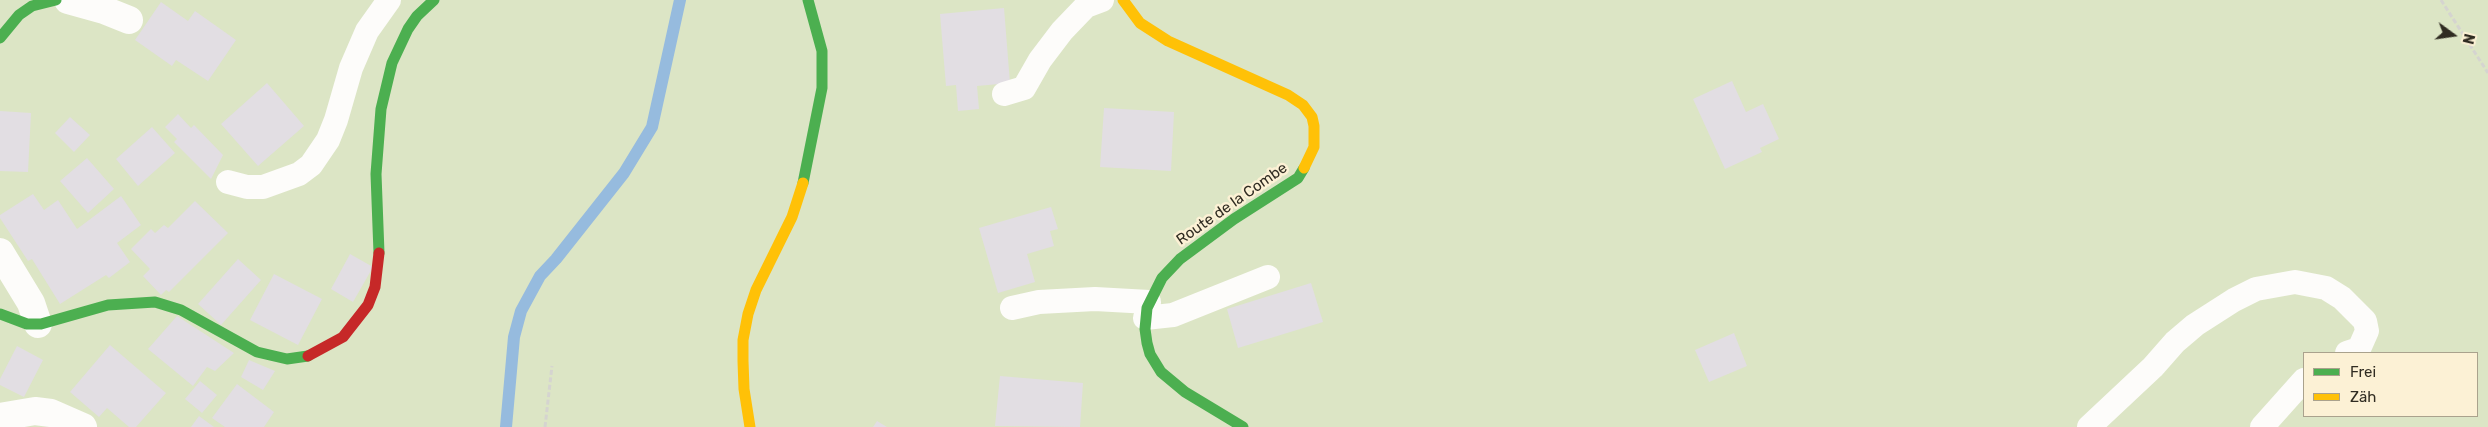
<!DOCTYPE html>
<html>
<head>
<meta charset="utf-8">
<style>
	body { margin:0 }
	#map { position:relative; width:2488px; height:427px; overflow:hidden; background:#f3edde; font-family:Rubik,sans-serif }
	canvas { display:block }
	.legend { position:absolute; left:2303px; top:352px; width:175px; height:65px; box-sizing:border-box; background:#fcf1d5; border:1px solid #aaa28d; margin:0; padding:6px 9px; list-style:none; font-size:15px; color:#302c22 }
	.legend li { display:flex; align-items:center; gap:10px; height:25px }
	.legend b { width:25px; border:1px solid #aaa28d }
	.north { position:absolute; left:2428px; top:10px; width:50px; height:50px; -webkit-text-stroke:4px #fcf1d5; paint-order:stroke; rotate:104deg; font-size:14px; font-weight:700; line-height:20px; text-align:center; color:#302c22 }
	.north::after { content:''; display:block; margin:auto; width:18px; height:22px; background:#302c22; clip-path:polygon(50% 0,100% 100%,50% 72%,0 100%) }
</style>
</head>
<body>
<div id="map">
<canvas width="2488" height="427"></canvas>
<ul class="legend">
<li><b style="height:6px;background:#4caf50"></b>Frei</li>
<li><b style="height:6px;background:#ffc107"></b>Zäh</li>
</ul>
<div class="north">N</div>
</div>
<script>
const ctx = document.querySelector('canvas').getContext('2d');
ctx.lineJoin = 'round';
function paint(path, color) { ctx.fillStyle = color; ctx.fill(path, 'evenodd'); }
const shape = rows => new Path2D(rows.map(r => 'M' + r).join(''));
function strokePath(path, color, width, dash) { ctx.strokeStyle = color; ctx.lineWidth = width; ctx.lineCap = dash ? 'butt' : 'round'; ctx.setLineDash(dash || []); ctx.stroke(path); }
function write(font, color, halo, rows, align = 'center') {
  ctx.font = font + ' Rubik,sans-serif'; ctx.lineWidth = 5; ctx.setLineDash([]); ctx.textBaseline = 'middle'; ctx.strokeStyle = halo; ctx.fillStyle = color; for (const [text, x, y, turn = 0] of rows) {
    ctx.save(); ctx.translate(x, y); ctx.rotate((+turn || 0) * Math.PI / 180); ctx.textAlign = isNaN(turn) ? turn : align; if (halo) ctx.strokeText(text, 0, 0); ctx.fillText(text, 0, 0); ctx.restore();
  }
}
paint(shape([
	[0,0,2488,0,2488,427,0,427],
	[2304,353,2477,353,2477,416,2304,416]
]), '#dce5c5');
strokePath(shape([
	[506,427,514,337,521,311,540,276,556,259,624,173,652,127,680,0]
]), '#96bbde', 12);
paint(shape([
	[161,2,188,21,195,11,236,40,208,81,176,60,172,66,135,40],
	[1004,8,1010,83,977,86,979,109,958,111,956,85,946,86,940,14],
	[1732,81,1746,112,1763,104,1779,139,1760,148,1762,152,1725,169,1693,99],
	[267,83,304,126,258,166,221,124],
	[1104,108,1174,112,1171,171,1100,167],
	[0,111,31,113,28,172,0,171],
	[178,114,191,128,194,125,223,155,211,179,174,142,177,139,165,127],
	[70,117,90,135,74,152,55,133],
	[152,127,175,153,138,186,116,159],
	[87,158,114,189,88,213,60,181],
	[33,194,44,210,58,200,77,229,121,196,141,225,117,243,130,262,109,278,106,275,60,304,32,259,28,261,0,218,0,215],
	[195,201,228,233,169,292,166,290,161,295,143,276,150,269,131,249,151,229,155,233,164,225,168,228],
	[1051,207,1058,229,1050,231,1054,246,1027,254,1035,282,998,293,979,228],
	[350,254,373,267,353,302,331,289],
	[238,259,261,280,221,325,198,304],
	[274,274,322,299,298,345,250,320],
	[1311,283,1323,322,1238,348,1227,309],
	[177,316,234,353,215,371,207,367,193,386,148,349],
	[1734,333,1747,366,1709,382,1695,350],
	[110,345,166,393,136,427,129,427,107,408,99,417,70,392],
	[17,346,43,360,24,397,0,385,0,379],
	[249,360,275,371,263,390,241,377],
	[1000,376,1083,383,1080,427,995,426],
	[200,381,217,395,202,413,185,399],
	[237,384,274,412,264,427,225,427,212,418],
	[199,416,214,427,191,427],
	[877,421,887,427,873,427]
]), '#e2dee3');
strokePath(shape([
	[2441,0,2488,73],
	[545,427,552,366]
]), '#d5d4d0', 3, [5, 2.5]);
strokePath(shape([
	[1004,94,1024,88,1040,60,1062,31,1086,6,1102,0],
	[228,182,247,187,263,187,299,174,311,165,328,140,336,120,351,68,367,31,389,0],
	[1012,308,1039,302,1095,299,1149,302],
	[1145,318,1173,315,1268,277],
	[2089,427,2153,367,2175,342,2195,325,2234,300,2256,289,2295,282,2326,288,2342,298,2365,321,2367,331,2359,349,2347,353],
	[2262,427,2304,380]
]), '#fdfcfa', 24);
strokePath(shape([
	[68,0,104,10,129,20],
	[0,252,31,303,38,324],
	[0,417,35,411,51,413,83,427]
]), '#fdfcfa', 28);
strokePath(shape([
	[0,38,19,15,32,6,56,0],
	[803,183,822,88,822,51,808,0],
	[379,253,376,174,381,109,392,63,408,29,417,16,434,0],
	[0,314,27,324,41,324,108,305,155,302,181,310,257,352,287,359,308,356],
	[1243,427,1185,392,1161,372,1150,354,1147,343,1145,329,1147,308,1162,278,1180,259,1234,219,1298,178,1304,168]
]), '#4caf50', 11);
strokePath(shape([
	[1123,0,1140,23,1168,41,1288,95,1303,105,1312,117,1314,126,1314,147,1304,168],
	[750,427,744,389,743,361,743,340,748,314,756,290,792,217,803,183]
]), '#ffc107', 11);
strokePath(shape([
	[308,356,343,337,368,305,375,287,379,253]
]), '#c62828', 11);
write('15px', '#302c22', '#fcf1d5', [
	["Route de la Combe",1232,204,-35]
]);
</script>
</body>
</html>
